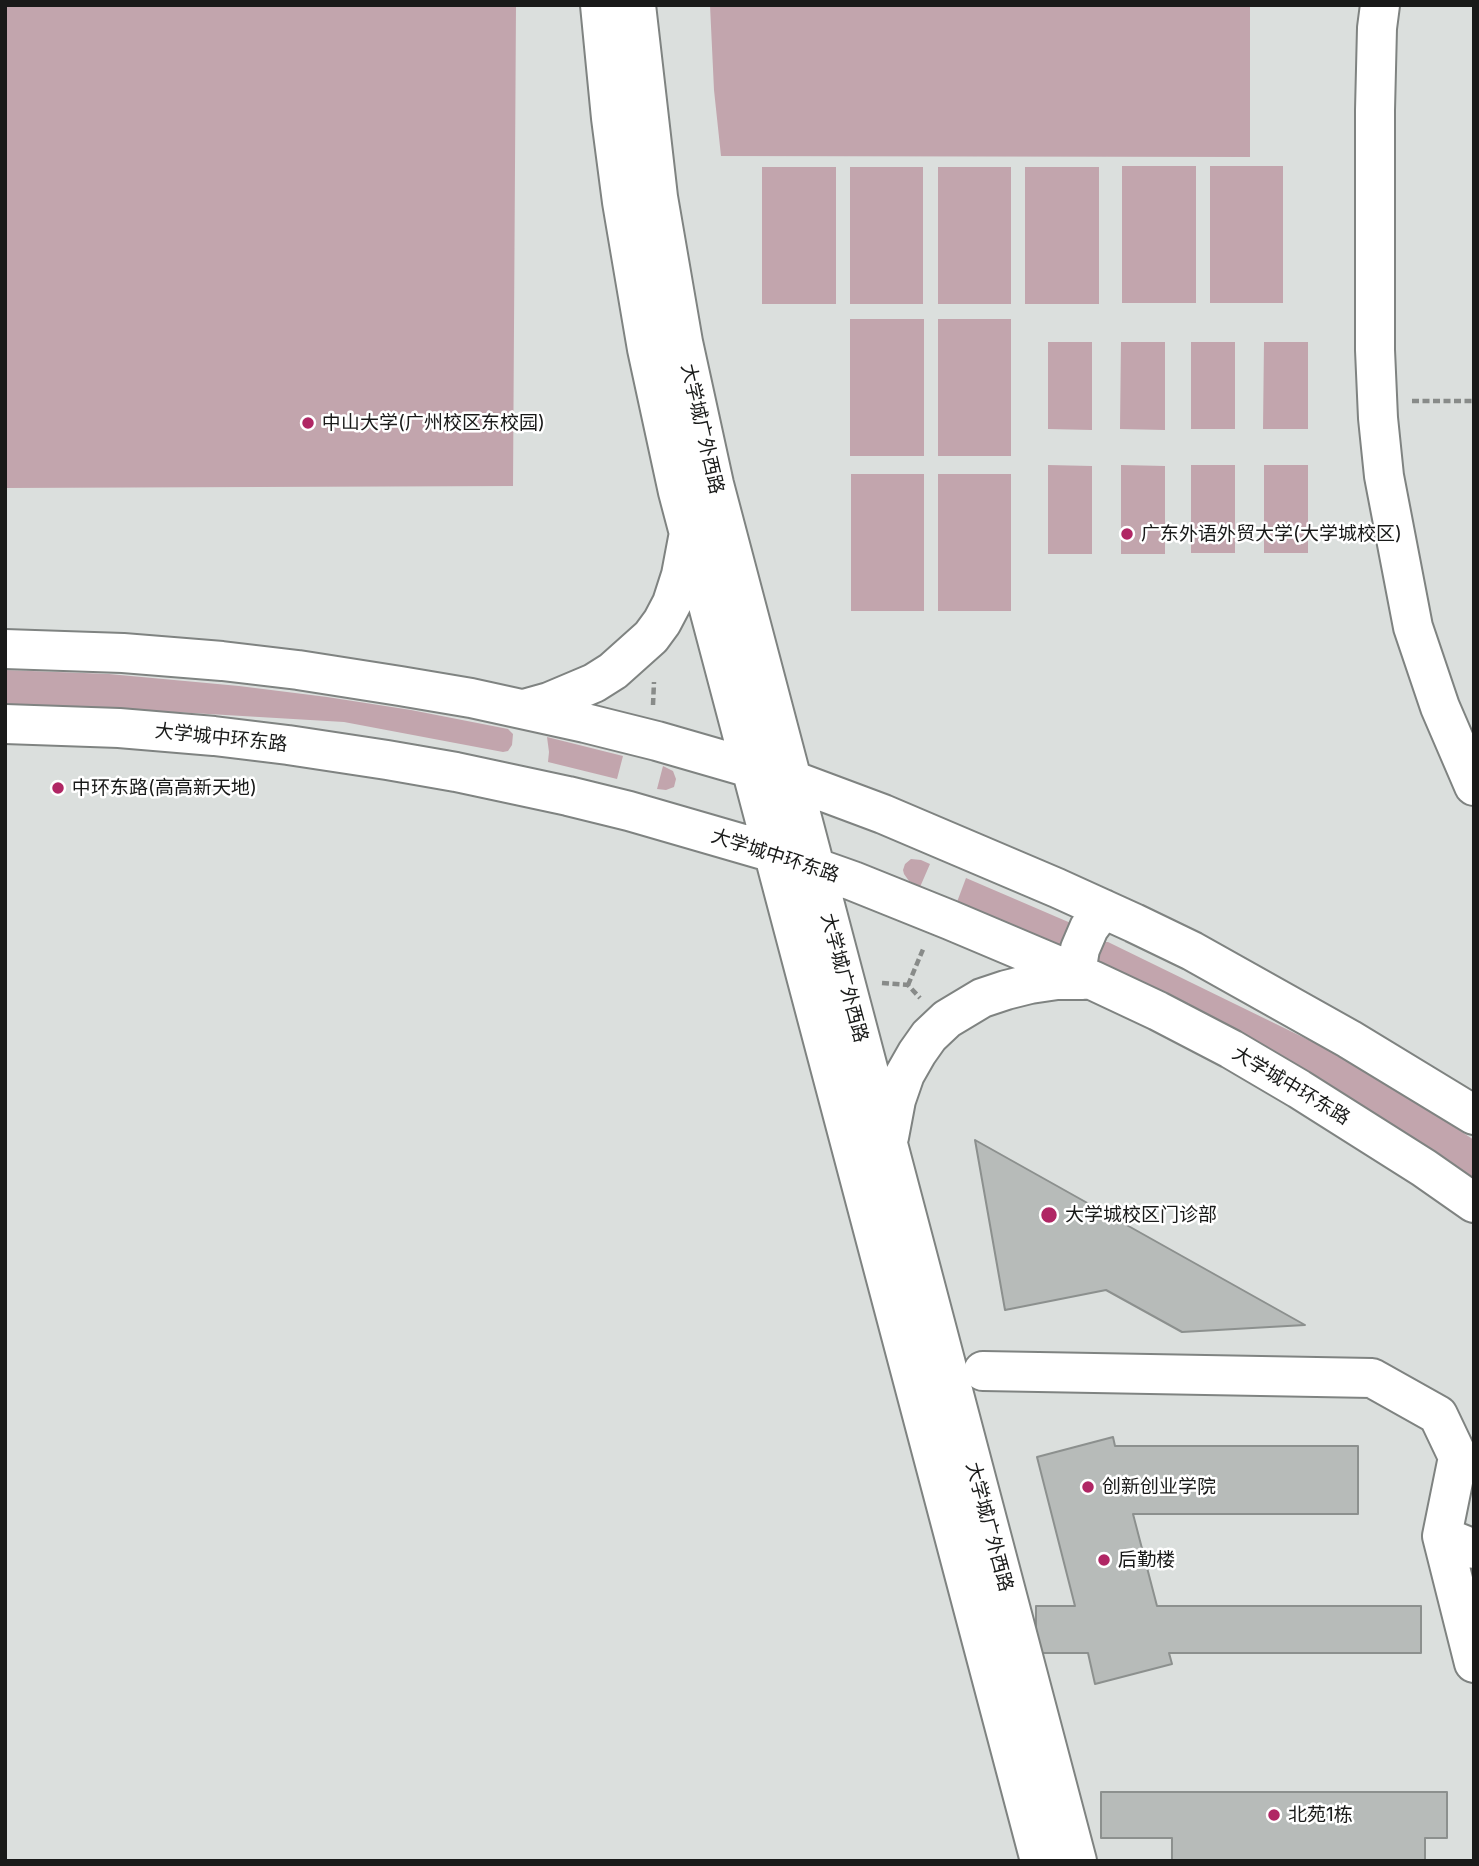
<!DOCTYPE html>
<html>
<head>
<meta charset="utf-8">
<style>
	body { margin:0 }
	#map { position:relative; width:1479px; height:1866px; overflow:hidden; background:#dbdfdd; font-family:Inter,sans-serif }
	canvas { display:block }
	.frame { position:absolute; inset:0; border:7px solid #191a19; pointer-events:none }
</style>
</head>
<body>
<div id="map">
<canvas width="1479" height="1866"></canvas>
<div class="frame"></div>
</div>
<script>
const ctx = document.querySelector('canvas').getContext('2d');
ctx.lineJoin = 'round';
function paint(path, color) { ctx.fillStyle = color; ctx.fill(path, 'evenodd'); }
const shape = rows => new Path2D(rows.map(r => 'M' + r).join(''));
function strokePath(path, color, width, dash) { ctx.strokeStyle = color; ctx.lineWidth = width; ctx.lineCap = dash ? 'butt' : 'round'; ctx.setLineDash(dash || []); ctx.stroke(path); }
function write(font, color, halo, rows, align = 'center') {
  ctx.font = font + ' Inter,"Noto Sans SC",sans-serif'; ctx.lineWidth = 5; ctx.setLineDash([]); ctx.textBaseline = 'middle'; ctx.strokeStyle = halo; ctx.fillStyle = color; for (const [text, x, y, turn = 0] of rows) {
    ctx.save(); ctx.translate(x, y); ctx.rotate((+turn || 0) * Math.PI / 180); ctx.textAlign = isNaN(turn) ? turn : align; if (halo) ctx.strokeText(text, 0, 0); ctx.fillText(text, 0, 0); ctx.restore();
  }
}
paint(shape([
	[5,5,516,5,513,486,5,488],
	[710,5,1250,5,1250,157,721,156,714,90],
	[1122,166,1196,166,1196,303,1122,303],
	[1210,166,1283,166,1283,303,1210,303],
	[762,167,836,167,836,304,762,304],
	[850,167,923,167,923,304,850,304],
	[938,167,1011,167,1011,304,938,304],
	[1025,167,1099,167,1099,304,1025,304],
	[850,319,924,319,924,456,850,456],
	[938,319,1011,319,1011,456,938,456],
	[1048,342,1092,342,1092,430,1048,429],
	[1121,342,1165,342,1165,430,1120,429],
	[1191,342,1235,342,1235,429,1191,429],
	[1264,342,1308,342,1308,429,1263,429],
	[1048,465,1092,466,1092,554,1048,554],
	[1121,465,1165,466,1165,554,1121,554],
	[1191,465,1235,465,1235,553,1191,553],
	[1264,465,1308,465,1308,553,1264,553],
	[851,474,924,474,924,611,851,611],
	[938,474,1011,474,1011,611,938,611],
	[5,670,109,674,239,686,327,697,411,710,508,729,513,734,512,745,508,751,503,752,344,722,90,707,5,705],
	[547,737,623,756,617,779,548,762,549,752],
	[663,766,673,771,676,779,674,787,666,790,657,789],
	[911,859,921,860,930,864,920,887,909,881,904,874,903,870,905,864],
	[966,878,1073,924,1066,933,1062,947,957,902],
	[1103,942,1108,942,1319,1045,1414,1100,1474,1140,1474,1178,1321,1080,1098,963,1096,961,1097,949]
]), '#c2a5ad');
const building = shape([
	[975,1140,1305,1325,1182,1332,1106,1290,1005,1310,975,1140],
	[1113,1437,1115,1446,1358,1446,1358,1514,1133,1514,1157,1606,1421,1606,1421,1653,1169,1653,1172,1664,1095,1684,1088,1653,1036,1653,1036,1606,1075,1606,1037,1457,1113,1437],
	[1101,1792,1447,1792,1447,1838,1425,1838,1425,1861,1172,1861,1172,1838,1101,1838,1101,1792]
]);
paint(building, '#b7bbb9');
strokePath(building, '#8c908e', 2);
const minor = shape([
	[1380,5,1377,28,1375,110,1375,350,1378,418,1384,476,1413,627,1440,707,1474,786],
	[983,1371,1372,1378,1438,1415,1458,1457,1442,1536],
	[1474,1549,1442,1536,1474,1663]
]);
const major = shape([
	[600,5,611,118,622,202,647,349,678,492,1040,1861],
	[636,5,658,197,683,342,714,484,1077,1861],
	[5,649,123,653,222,661,298,670,400,686,471,698,585,723,657,741,792,780,883,814,1057,888,1134,923,1192,951,1349,1039,1474,1115],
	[524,709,549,702,594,683,613,671,651,637,662,622,672,603,681,575,688,538],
	[5,724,119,728,214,736,288,745,387,760,456,772,568,796,629,811,774,853,853,881,950,920,1092,980,1158,1011,1231,1049,1299,1089,1424,1168,1474,1203],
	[1076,973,1080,949,1089,928,1103,909],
	[889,1137,896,1100,905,1074,917,1053,929,1036,947,1019,982,998,1006,990,1030,984,1057,980,1083,980]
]);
strokePath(minor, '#7f8381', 42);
strokePath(major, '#7f8381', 42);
strokePath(shape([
	[1412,401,1474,401],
	[653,705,654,682],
	[882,983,908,985,920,998],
	[908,985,924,947]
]), '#888b89', 4.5, [7, 3.5]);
strokePath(minor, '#fff', 38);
strokePath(major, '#fff', 38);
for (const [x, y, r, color] of [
	[308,423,7,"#b02664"],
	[1127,534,7,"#b02664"],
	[58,788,7,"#b02664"],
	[1049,1215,9,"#b02664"],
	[1088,1487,7,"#b02664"],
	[1104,1560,7,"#b02664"],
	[1274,1815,7,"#b02664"]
]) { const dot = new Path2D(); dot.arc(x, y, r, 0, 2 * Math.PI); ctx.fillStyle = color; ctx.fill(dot); strokePath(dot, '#fff', 2.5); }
write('19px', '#191a19', '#fff', [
	["中山大学(广州校区东校园)",322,423],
	["广东外语外贸大学(大学城校区)",1141,534],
	["中环东路(高高新天地)",72,788],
	["大学城校区门诊部",1065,1215],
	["创新创业学院",1102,1487],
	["后勤楼",1118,1560],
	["北苑1栋",1288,1815]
], 'left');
write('19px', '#191a19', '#fff', [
	["大学城广外西路",702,429,77],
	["大学城中环东路",221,738,6],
	["大学城中环东路",775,856,18],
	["大学城广外西路",844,978,75],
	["大学城中环东路",1291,1086,31],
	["大学城广外西路",989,1527,75]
]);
</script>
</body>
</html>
